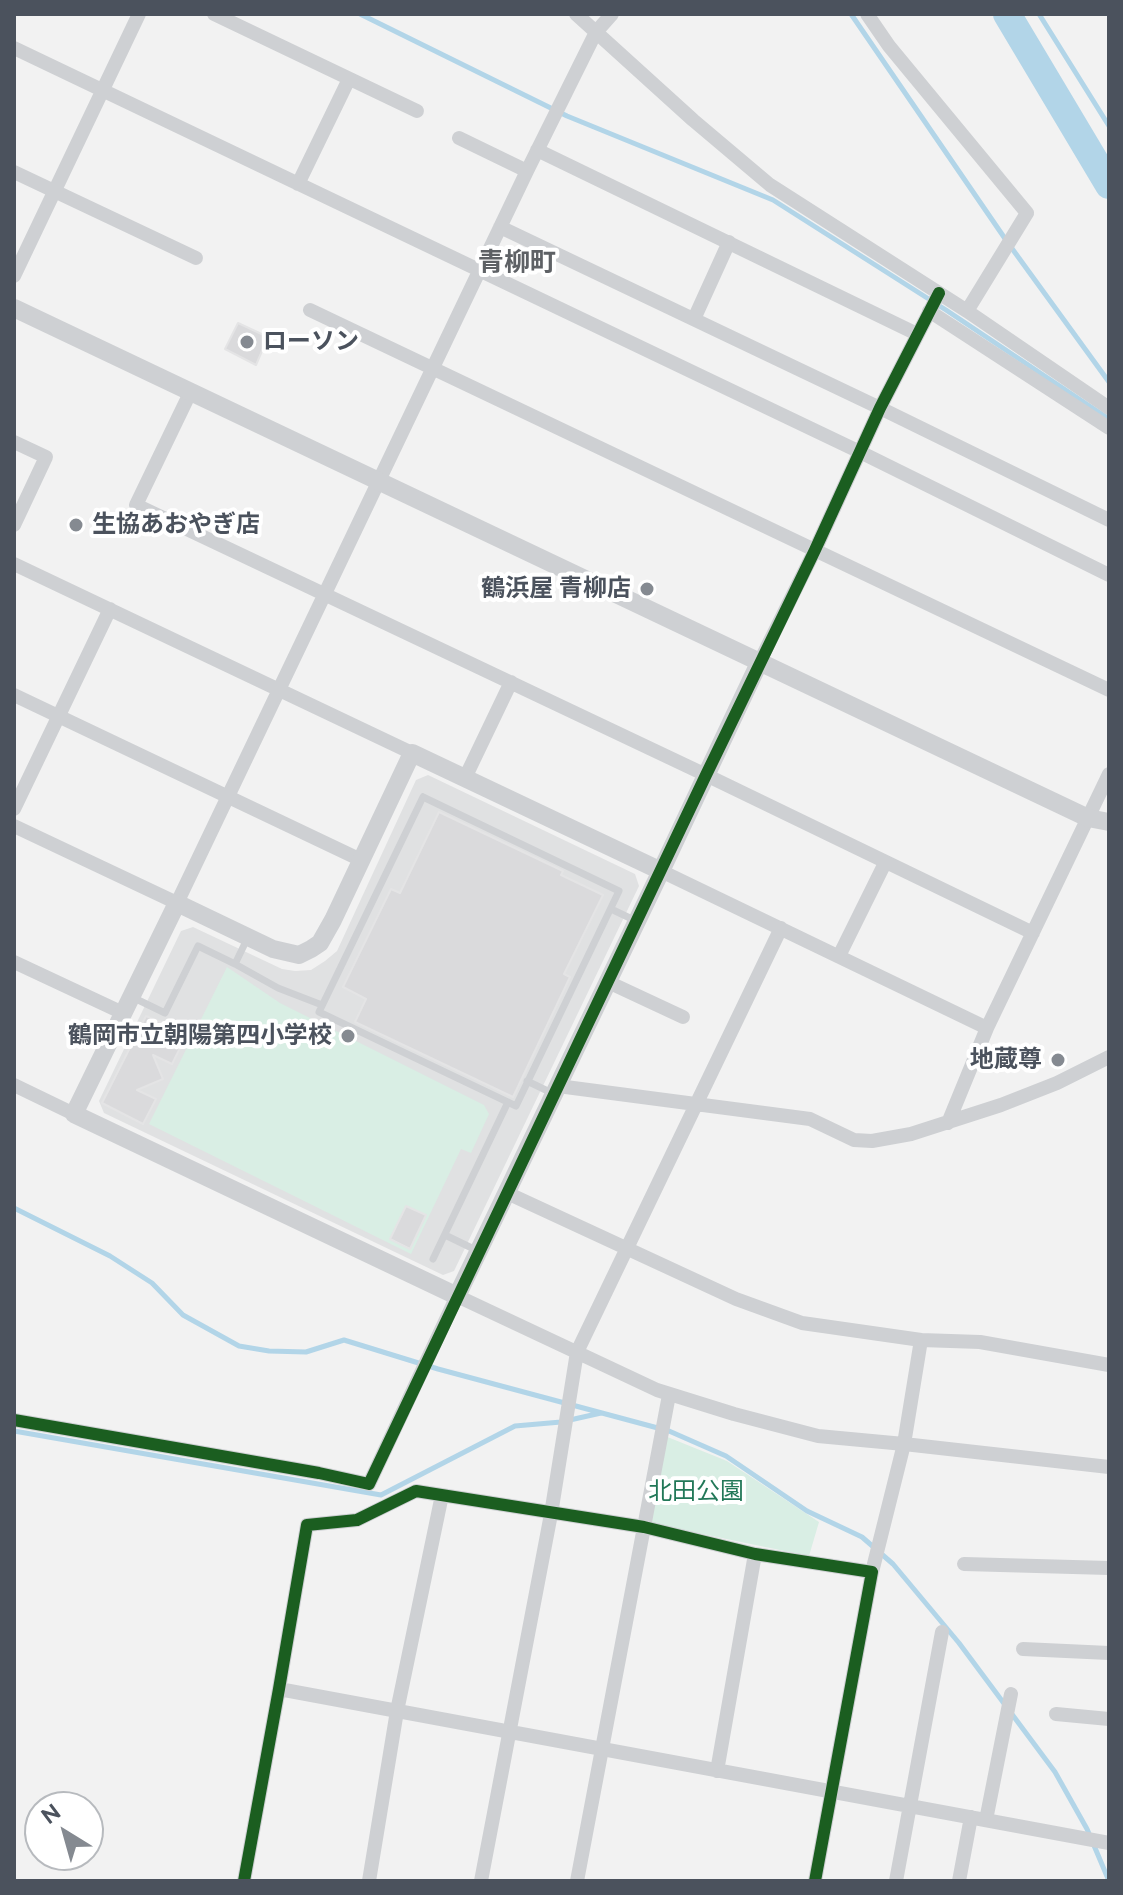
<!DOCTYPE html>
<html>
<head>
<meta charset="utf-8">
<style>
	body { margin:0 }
	#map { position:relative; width:1123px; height:1895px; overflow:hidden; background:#f2f2f2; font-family:Raleway,sans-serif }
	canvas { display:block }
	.frame { position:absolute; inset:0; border:16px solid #4b525d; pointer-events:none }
	.north { position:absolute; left:24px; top:1791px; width:80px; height:80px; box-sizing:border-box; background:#fff; border:2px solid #b7babe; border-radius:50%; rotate:323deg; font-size:22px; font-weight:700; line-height:32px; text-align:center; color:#4b525d }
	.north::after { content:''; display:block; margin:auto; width:28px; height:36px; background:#858a91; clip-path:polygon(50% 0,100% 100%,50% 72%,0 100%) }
</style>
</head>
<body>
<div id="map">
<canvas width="1123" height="1895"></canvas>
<div class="frame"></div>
<div class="north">N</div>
</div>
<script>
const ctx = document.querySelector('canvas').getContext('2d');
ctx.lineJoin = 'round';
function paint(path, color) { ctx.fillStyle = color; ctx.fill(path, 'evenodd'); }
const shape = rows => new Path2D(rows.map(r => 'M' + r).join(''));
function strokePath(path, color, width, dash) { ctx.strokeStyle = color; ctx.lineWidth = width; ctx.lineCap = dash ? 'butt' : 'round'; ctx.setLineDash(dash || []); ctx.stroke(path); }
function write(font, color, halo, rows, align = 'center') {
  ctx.font = font + ' Raleway,"Noto Sans JP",sans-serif'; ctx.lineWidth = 8; ctx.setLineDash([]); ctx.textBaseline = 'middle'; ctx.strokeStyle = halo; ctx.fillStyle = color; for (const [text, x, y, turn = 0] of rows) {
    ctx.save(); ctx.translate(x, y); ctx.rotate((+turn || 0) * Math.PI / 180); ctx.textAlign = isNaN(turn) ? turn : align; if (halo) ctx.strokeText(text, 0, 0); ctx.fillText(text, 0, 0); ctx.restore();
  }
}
paint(shape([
	[428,775,635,874,639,886,454,1271,443,1275,104,1113,99,1101,181,931,193,927,282,969,295,971,311,970,325,961,337,951,416,780]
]), '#e0e1e2');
paint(shape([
	[227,967,280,1003,484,1105,489,1114,471,1153,461,1149,411,1254,149,1124],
	[665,1436,727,1461,819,1522,809,1556,649,1523]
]), '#d9eee4');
strokePath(shape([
	[360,14,567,116,773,200,946,310,1109,419],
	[851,14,1008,243,1109,382],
	[1039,14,1109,126],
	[14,1208,110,1256,152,1283,183,1315,239,1346,269,1351,306,1352,344,1340,438,1369,669,1431,726,1456,807,1511,862,1537,893,1564,959,1643,1055,1772,1087,1829,1109,1881],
	[14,1431,381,1495,515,1426,561,1422,601,1413]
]), '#b2d5e8', 5);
strokePath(shape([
	[1007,14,1109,185]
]), '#b2d5e8', 28);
const building = shape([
	[238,323,268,337,256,365,225,349,238,323],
	[439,812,563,871,561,875,603,895,564,974,570,977,513,1097,355,1022,366,999,343,987,391,889,400,893,439,812],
	[146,1016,187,1034,172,1064,153,1055,163,1079,137,1090,156,1099,143,1124,102,1103,146,1016],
	[406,1206,426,1215,410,1249,390,1239,406,1206]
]);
paint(building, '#dadadc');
strokePath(building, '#e4e4e5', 2);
strokePath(shape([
	[423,797,619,891,516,1106,319,1012,423,797],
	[611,909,634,920],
	[235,964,248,937],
	[132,997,165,1013,198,946,235,964,278,988,322,1005],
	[527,1081,554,1094],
	[445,1235,478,1251],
	[433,1259,508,1102]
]), '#ced0d3', 7);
strokePath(shape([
	[214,14,417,111],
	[576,14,693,120,770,185,967,311,1027,213,889,46,867,14],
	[14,48,860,452,1109,575],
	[459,138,527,171],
	[537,150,917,334],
	[14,172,196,258],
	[298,184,349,79],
	[500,227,880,408,1109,520],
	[14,276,139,14],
	[310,310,1109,690],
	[929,311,1109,428],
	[967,311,1109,408],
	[694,319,729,242],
	[191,391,136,505,706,775,1033,933],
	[14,442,46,457,14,525],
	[14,564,412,753],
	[759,663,815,550,880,408,939,293],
	[14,695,361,860],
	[465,778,511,682],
	[14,809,110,609],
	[14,826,177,903,527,171,596,32,612,14],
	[661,871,987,1028],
	[839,956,885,863],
	[14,962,123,1013],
	[608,982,683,1017],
	[14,1085,74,1114],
	[558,1086,810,1119,854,1140,872,1141,911,1134,1001,1105,1057,1083,1109,1057],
	[948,1123,987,1028,1109,774],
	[507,1193,736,1299,802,1323,921,1340,980,1342,1109,1365],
	[14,1420,319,1473,369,1484,457,1296,657,1390,734,1414,818,1436,904,1444,1109,1467],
	[964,1564,1109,1568],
	[872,1572,904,1444,921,1340],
	[1023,1649,1109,1653],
	[279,1689,1109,1843],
	[1056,1714,1109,1719],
	[717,1771,755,1554],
	[986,1820,1011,1694],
	[244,1881,279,1689,307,1525,357,1520,416,1491,644,1527,755,1554,872,1572,815,1881],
	[369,1881,397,1711,442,1495],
	[481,1881,551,1514,577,1352,781,928],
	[577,1881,669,1395],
	[896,1881,942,1632],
	[959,1881,971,1817]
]), '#ced0d3', 14);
strokePath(shape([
	[14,308,1088,818,1109,822],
	[661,871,412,753,333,920,320,943,311,949,299,955,273,949,177,903,74,1114,457,1296,661,871,759,663]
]), '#ced0d3', 18);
strokePath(shape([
	[14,1420,319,1473,369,1484,706,775,815,550,880,408,939,293],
	[244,1881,279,1689,307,1525,357,1520,416,1491,644,1527,755,1554,872,1572,815,1881]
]), '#1b5e20', 12);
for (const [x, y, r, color] of [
	[247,342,8,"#858a91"],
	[76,525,8,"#858a91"],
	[647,589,8,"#858a91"],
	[348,1036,8,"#858a91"],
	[1058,1060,8,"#858a91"]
]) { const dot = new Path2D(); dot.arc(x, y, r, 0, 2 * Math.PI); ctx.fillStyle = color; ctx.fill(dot); strokePath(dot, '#fff', 3); }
write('bold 24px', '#4b525d', '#fff', [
	["ローソン",263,342,"left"],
	["生協あおやぎ店",92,525,"left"],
	["鶴浜屋 青柳店",631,589],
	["鶴岡市立朝陽第四小学校",332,1036],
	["地蔵尊",1042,1060]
], 'right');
write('24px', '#227858', '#fff', [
	["北田公園",696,1492]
]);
write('bold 26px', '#5e6165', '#fff', [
	["青柳町",517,263]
]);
</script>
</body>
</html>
